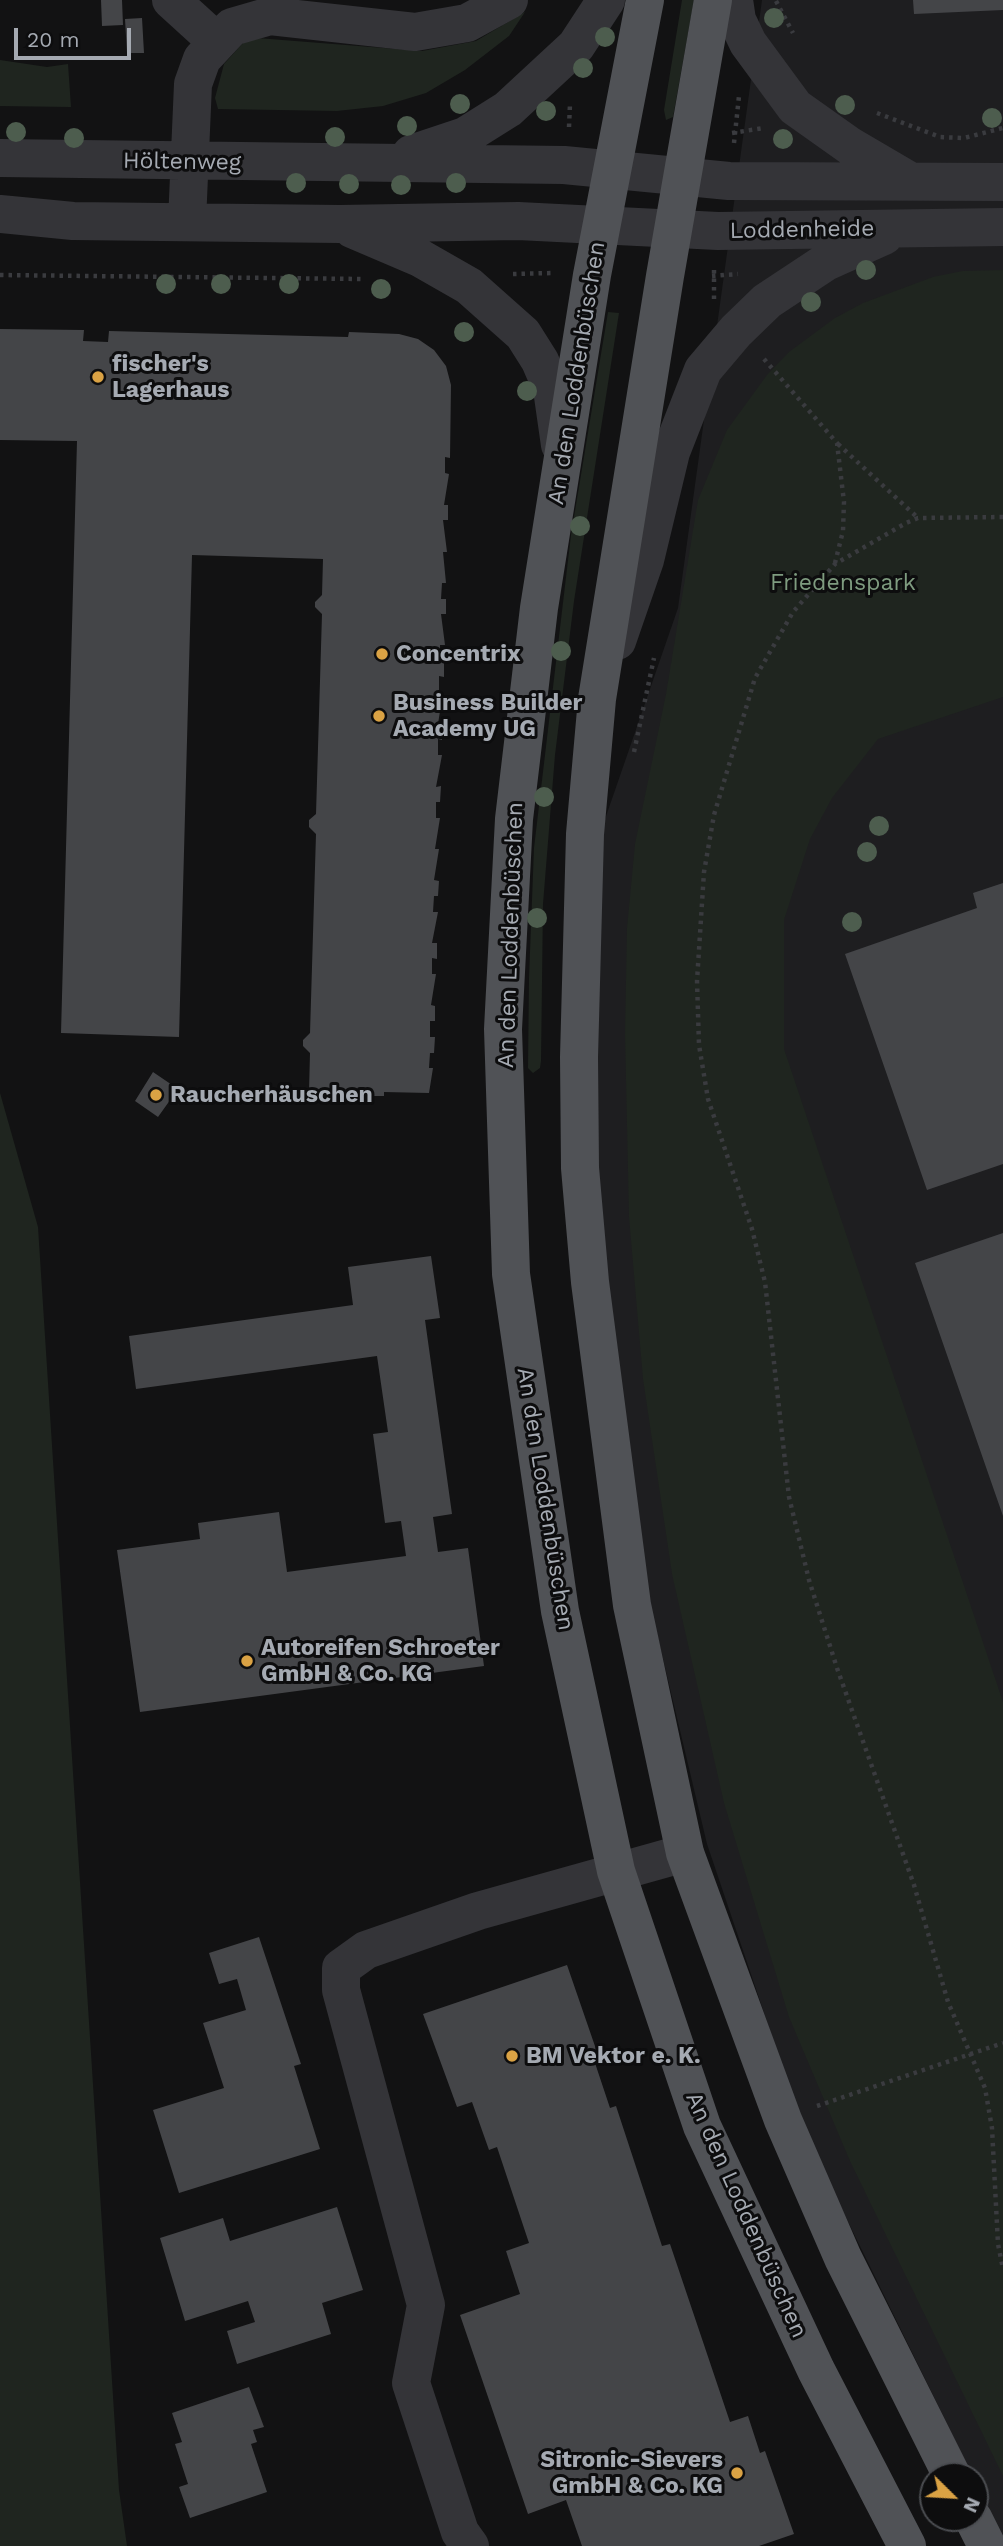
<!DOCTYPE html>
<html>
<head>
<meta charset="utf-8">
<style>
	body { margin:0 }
	#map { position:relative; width:1003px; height:2546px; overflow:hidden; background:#121213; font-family:"Work Sans",sans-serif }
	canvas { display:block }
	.north { position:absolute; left:919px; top:2462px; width:70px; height:70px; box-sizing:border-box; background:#0d0d0e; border:2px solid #4a4c50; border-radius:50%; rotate:114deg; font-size:19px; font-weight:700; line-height:28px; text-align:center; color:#a5aab2 }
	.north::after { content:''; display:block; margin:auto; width:24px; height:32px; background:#daa244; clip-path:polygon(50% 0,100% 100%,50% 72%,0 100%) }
	.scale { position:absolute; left:14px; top:28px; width:117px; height:32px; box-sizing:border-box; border:4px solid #a5aab2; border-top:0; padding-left:9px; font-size:21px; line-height:24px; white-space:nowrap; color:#a5aab2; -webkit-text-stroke:5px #0d0d0e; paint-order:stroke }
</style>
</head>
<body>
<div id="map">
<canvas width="1003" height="2546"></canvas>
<div class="north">N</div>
<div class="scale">20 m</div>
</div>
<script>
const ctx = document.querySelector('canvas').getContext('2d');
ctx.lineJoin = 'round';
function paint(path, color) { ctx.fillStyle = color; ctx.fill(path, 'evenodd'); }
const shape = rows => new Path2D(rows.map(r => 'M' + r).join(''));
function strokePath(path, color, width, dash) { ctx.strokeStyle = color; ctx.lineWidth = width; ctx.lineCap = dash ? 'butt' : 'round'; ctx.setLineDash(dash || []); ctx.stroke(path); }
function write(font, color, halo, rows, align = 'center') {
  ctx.font = font + ' "Work Sans",sans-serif'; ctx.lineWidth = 6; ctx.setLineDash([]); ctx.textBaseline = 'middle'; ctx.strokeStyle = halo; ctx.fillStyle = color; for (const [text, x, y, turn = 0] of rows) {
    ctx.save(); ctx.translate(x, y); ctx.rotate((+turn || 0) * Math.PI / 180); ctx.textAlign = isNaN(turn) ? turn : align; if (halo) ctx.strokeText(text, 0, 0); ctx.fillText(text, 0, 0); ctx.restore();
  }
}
paint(shape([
	[762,0,1003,0,1003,2538,805,2134,707,1844,649,1600,604,1265,585,1039,604,822,678,608]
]), '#1e1e20');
paint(shape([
	[682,0,694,0,673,117,666,120,664,110],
	[525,12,509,36,465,70,426,93,383,106,337,111,218,109,215,98,224,64,243,43,257,38,422,51,476,41],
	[0,60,47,67,68,64,71,107,0,106],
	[1003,270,1003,697,878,739,832,798,810,839,784,920,784,1049,1003,1702,1003,2476,850,2161,789,2017,724,1803,672,1574,643,1379,629,1217,625,1033,627,928,635,844,666,694,698,500,727,430,767,375,789,352,835,318,863,303,933,277,963,271],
	[608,312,619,313,574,601,555,755,543,904,541,1061,540,1068,533,1073,528,1068,529,978,534,848,571,535],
	[0,1093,38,1227,119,2490,127,2546,0,2546]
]), '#1f251f');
paint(shape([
	[101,0,122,0,123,25,102,26],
	[913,0,1003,0,1003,10,914,14],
	[142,18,144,53,127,53,125,19],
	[0,329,84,330,83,341,108,342,109,331,348,337,349,332,399,334,418,339,434,350,446,366,451,385,450,458,445,457,445,473,449,474,444,505,448,505,448,520,443,520,447,552,443,552,446,583,442,583,441,599,446,599,446,614,441,614,445,645,440,645,440,661,444,662,444,677,439,676,439,693,443,692,438,724,442,724,442,740,438,739,438,755,442,755,436,787,441,786,440,802,436,802,436,818,440,818,435,849,439,849,434,880,439,881,438,896,434,896,433,912,438,912,432,943,437,943,437,959,432,958,432,974,436,974,431,1005,435,1006,435,1021,430,1021,430,1037,435,1037,434,1053,430,1053,429,1068,433,1068,429,1093,384,1092,384,1096,353,1096,353,1091,309,1091,310,1053,303,1046,303,1040,310,1033,316,834,309,827,309,820,316,814,322,614,315,607,315,602,322,595,323,559,192,555,179,1037,61,1033,77,441,0,440],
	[1003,883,1003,1164,927,1190,845,954,977,908,973,893],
	[153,1072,178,1089,158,1117,135,1101],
	[1003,1233,1003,1516,915,1263],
	[431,1256,440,1318,425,1320,452,1514,433,1517,438,1552,468,1548,484,1666,140,1712,117,1550,200,1539,198,1523,279,1512,287,1572,406,1556,401,1521,385,1523,373,1434,388,1432,377,1356,136,1389,129,1336,353,1305,348,1267],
	[259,1937,301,2064,294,2066,320,2149,179,2193,153,2110,224,2088,203,2023,246,2010,237,1979,219,1984,209,1953],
	[567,1965,597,2052,592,2054,610,2108,616,2106,662,2246,670,2244,730,2422,748,2416,760,2453,765,2451,794,2534,759,2546,582,2546,566,2500,528,2514,460,2315,520,2294,506,2251,529,2243,497,2147,489,2150,472,2102,457,2107,423,2014],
	[337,2207,363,2290,322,2303,331,2334,237,2364,227,2331,255,2322,248,2301,185,2321,160,2238,223,2218,230,2241],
	[249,2387,264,2427,253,2430,257,2442,251,2444,267,2492,190,2518,179,2487,188,2484,175,2444,182,2442,172,2413]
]), '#444548');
strokePath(shape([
	[776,1,793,33],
	[877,113,940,137,964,138,1003,128],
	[569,127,570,104],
	[732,133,764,128],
	[734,143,739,96],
	[513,274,553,273],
	[0,275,362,279],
	[712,276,738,274],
	[714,299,714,269],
	[764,359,837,443,844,502,843,531,835,563],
	[838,444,918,518],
	[1003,517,918,518,906,523,835,564,793,612,755,678,714,815,704,872,697,981,699,1045,708,1099,752,1229,765,1282,789,1497,809,1580,837,1668,914,1885,948,2002,985,2088,992,2128,998,2244,1003,2269],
	[634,752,654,658],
	[817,2106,1003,2043]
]), '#3a3b3f', 4.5, [3.5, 5]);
strokePath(shape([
	[171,0,216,41],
	[734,0,737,20,748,43,795,107,850,146,908,180],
	[411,154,465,136,508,109,576,46,606,0],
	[0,158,564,165,729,181,1003,182],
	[0,214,73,221,340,224,518,221,718,231,1003,227],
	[187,222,193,84,202,59,232,27,270,16,415,32,467,23,509,0],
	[352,229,420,258,469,286,523,334,540,361,552,389,560,445],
	[617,641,645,560,671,452,703,370,736,331,767,301,826,262,884,236],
	[470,2546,460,2532,411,2383,426,2305,341,1990,341,1968,366,1950,478,1911,685,1853]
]), '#343438', 38);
strokePath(shape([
	[645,0,592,275,539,608,514,819,503,1029,511,1274,560,1611,616,1871,702,2126,816,2370,907,2546],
	[713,0,665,276,597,699,585,834,579,1057,580,1168,590,1282,632,1605,685,1853,783,2120,843,2258,952,2476],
	[973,2518,987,2546]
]), '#505256', 38);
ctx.fillStyle = '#4d5d4e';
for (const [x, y] of [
	[774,18],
	[605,37],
	[583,68],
	[460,104],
	[845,105],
	[546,111],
	[992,118],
	[407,126],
	[16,132],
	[335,137],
	[74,138],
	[783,139],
	[296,183],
	[456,183],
	[349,184],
	[401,185],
	[866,270],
	[166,284],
	[221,284],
	[289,284],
	[381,289],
	[811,302],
	[464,332],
	[527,391],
	[580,526],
	[561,651],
	[544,797],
	[879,826],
	[867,852],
	[537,918],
	[852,922]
]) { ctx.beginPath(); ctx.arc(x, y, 10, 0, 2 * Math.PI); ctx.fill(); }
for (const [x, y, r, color] of [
	[98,377,7,"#daa244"],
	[382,654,7,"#daa244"],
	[379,716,7,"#daa244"],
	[156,1095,7,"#daa244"],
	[247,1661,7,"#daa244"],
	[512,2056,7,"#daa244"],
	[737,2473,7,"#daa244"]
]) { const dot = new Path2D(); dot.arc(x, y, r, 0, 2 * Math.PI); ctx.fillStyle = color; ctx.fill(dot); strokePath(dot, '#0d0d0e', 2.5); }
write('23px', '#a5aab2', '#0d0d0e', [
	["Höltenweg",182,162,1],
	["Loddenheide",802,230,-1],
	["An den Loddenbüschen",577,373,-81],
	["An den Loddenbüschen",511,935,-88],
	["An den Loddenbüschen",545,1499,81],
	["An den Loddenbüschen",746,2215,66]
]);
write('bold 23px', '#a5aab2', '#0d0d0e', [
	["fischer's",112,364],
	["Lagerhaus",112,390],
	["Concentrix",396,654],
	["Business Builder",393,703],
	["Academy UG",393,729],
	["Raucherhäuschen",170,1095],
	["Autoreifen Schroeter",261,1648],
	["GmbH & Co. KG",261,1674],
	["BM Vektor e. K.",526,2056],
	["Sitronic-Sievers",723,2460,"right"],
	["GmbH & Co. KG",723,2486,"right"]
], 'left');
write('23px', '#7e9b7f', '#0d0d0e', [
	["Friedenspark",843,583]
]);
</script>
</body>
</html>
